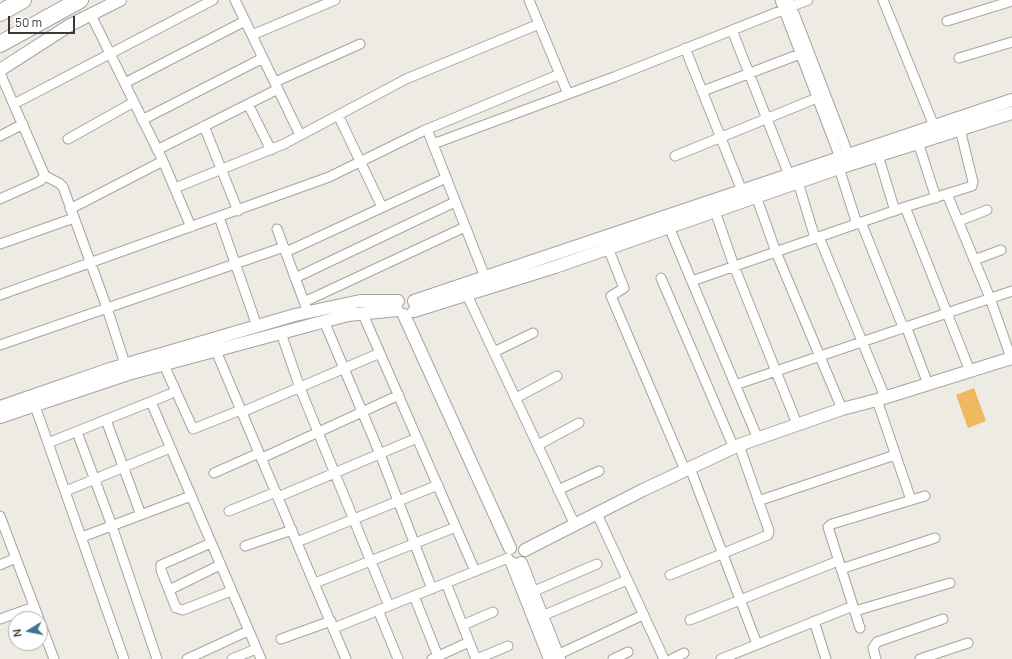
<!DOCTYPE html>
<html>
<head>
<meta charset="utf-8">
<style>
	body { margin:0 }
	#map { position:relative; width:1012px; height:659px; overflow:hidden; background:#eeebe5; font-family:Manrope,sans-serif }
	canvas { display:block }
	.north { position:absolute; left:8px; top:611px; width:40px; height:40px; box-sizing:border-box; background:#fff; border:1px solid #b0afaf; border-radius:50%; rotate:260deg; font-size:11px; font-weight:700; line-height:16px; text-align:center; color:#3a3836 }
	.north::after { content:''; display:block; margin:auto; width:14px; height:18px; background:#3b758e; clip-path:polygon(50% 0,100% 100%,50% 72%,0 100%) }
	.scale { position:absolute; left:8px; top:16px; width:67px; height:18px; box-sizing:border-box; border:2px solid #3a3836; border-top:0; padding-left:5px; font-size:12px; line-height:14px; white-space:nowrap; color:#3a3836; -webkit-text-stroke:3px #fff; paint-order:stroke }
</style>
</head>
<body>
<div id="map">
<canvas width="1012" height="659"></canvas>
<div class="north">N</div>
<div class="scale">50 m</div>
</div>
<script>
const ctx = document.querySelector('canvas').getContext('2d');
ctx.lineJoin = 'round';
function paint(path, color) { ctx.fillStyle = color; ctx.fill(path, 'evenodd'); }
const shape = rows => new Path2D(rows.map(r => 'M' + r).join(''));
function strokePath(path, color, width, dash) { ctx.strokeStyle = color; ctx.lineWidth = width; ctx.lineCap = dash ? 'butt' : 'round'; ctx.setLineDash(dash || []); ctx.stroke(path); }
paint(shape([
	[974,388,986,421,968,428,956,395]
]), '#f0b761');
const street = shape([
	[235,0,300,135],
	[529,0,568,94],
	[780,0,842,163],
	[789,0,851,161],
	[883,0,934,126],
	[91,15,163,161,191,227],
	[947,21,1012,1],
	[732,30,789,175],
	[252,35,335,0],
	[685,48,742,191],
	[959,58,1012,42],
	[0,73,45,176,40,181,0,199],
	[275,82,360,44],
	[125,83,245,21],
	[703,91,800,54],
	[14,104,213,0],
	[248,104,271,150],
	[338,115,382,207],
	[142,120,263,58],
	[204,126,238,211],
	[427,129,485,277],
	[0,136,23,124],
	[68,139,134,102],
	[918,142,936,198],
	[433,144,614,77,808,0],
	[157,150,278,89],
	[878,155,895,211],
	[675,156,817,98],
	[839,168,857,224],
	[45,176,59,183,63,187,107,308,125,364],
	[798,182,815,238],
	[175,188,284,144,406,79,539,24],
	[947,194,990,298,1011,358],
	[756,196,776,252,842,409],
	[905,207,970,371],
	[70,209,163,161],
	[715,211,734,266,797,424],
	[219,217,257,326],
	[959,221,987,210],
	[861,222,903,327],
	[669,227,758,439],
	[277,229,306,307],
	[819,237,885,397],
	[606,243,624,288,611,296,685,470],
	[0,244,74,218],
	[286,252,446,178],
	[974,260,1001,250],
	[295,278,455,202],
	[661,278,734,448],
	[692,281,905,207,972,186,973,182,960,129],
	[0,295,329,177,423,131,560,74],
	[467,295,575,525],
	[304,302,465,227],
	[362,312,475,571],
	[324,321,380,454,432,589],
	[906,326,928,384],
	[281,333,300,388,389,606],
	[0,345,284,247],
	[216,351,346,659],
	[494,352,533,333],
	[164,365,193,429,241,410],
	[735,385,1012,291],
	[516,398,557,376],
	[877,400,911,500],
	[151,402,261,659],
	[35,406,124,659],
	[242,412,380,353],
	[106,420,141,515],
	[77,432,112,526,157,659],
	[48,443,170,394],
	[538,445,579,423],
	[262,458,399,395],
	[690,468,757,644],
	[214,473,259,453],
	[558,490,599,471],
	[66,491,170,448],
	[278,497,417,438],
	[758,501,895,455],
	[229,511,276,492],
	[597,514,664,659],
	[0,516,39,619],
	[82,537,191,496],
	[297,542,438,485],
	[211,543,161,565,161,570,176,608,183,610,231,591],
	[245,546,292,530],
	[0,565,16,558],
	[841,569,935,538],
	[670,575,768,535,769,531,739,445],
	[315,583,456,527],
	[446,583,476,659],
	[169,590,220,565],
	[532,592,597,564],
	[414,596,439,659],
	[378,610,398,659],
	[855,611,950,583],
	[542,616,627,580],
	[0,619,34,607],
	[690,620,838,561],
	[814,621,826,659],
	[40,622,54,659],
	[463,625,493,612],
	[334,628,508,558],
	[860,628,828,527,832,524,925,496],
	[281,639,331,621],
	[557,655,643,615],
	[187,659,248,631],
	[232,659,256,649],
	[432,659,469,642],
	[477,659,508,646],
	[613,659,628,652],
	[672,659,684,653],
	[721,659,853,606],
	[876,659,873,648,877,642,943,619],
	[920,659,968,643]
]);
const secondary = shape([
	[0,70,70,25,120,0],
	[414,301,1012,100],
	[414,311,555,267,839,168,1012,113],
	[404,315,510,548],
	[0,407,110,369,295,315,360,301,398,301],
	[0,417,128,374,348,315,397,310],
	[525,550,643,490,739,445,842,409,877,400,1012,358],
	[512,563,550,659],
	[521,563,559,659]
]);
const highway = shape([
	[0,13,23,0],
	[0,44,80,0]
]);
strokePath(street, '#a7a39e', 11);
strokePath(secondary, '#a7a39e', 14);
strokePath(highway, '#a7a39e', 18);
strokePath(street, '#fff', 9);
strokePath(secondary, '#fff', 12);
strokePath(highway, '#fff', 16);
</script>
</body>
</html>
